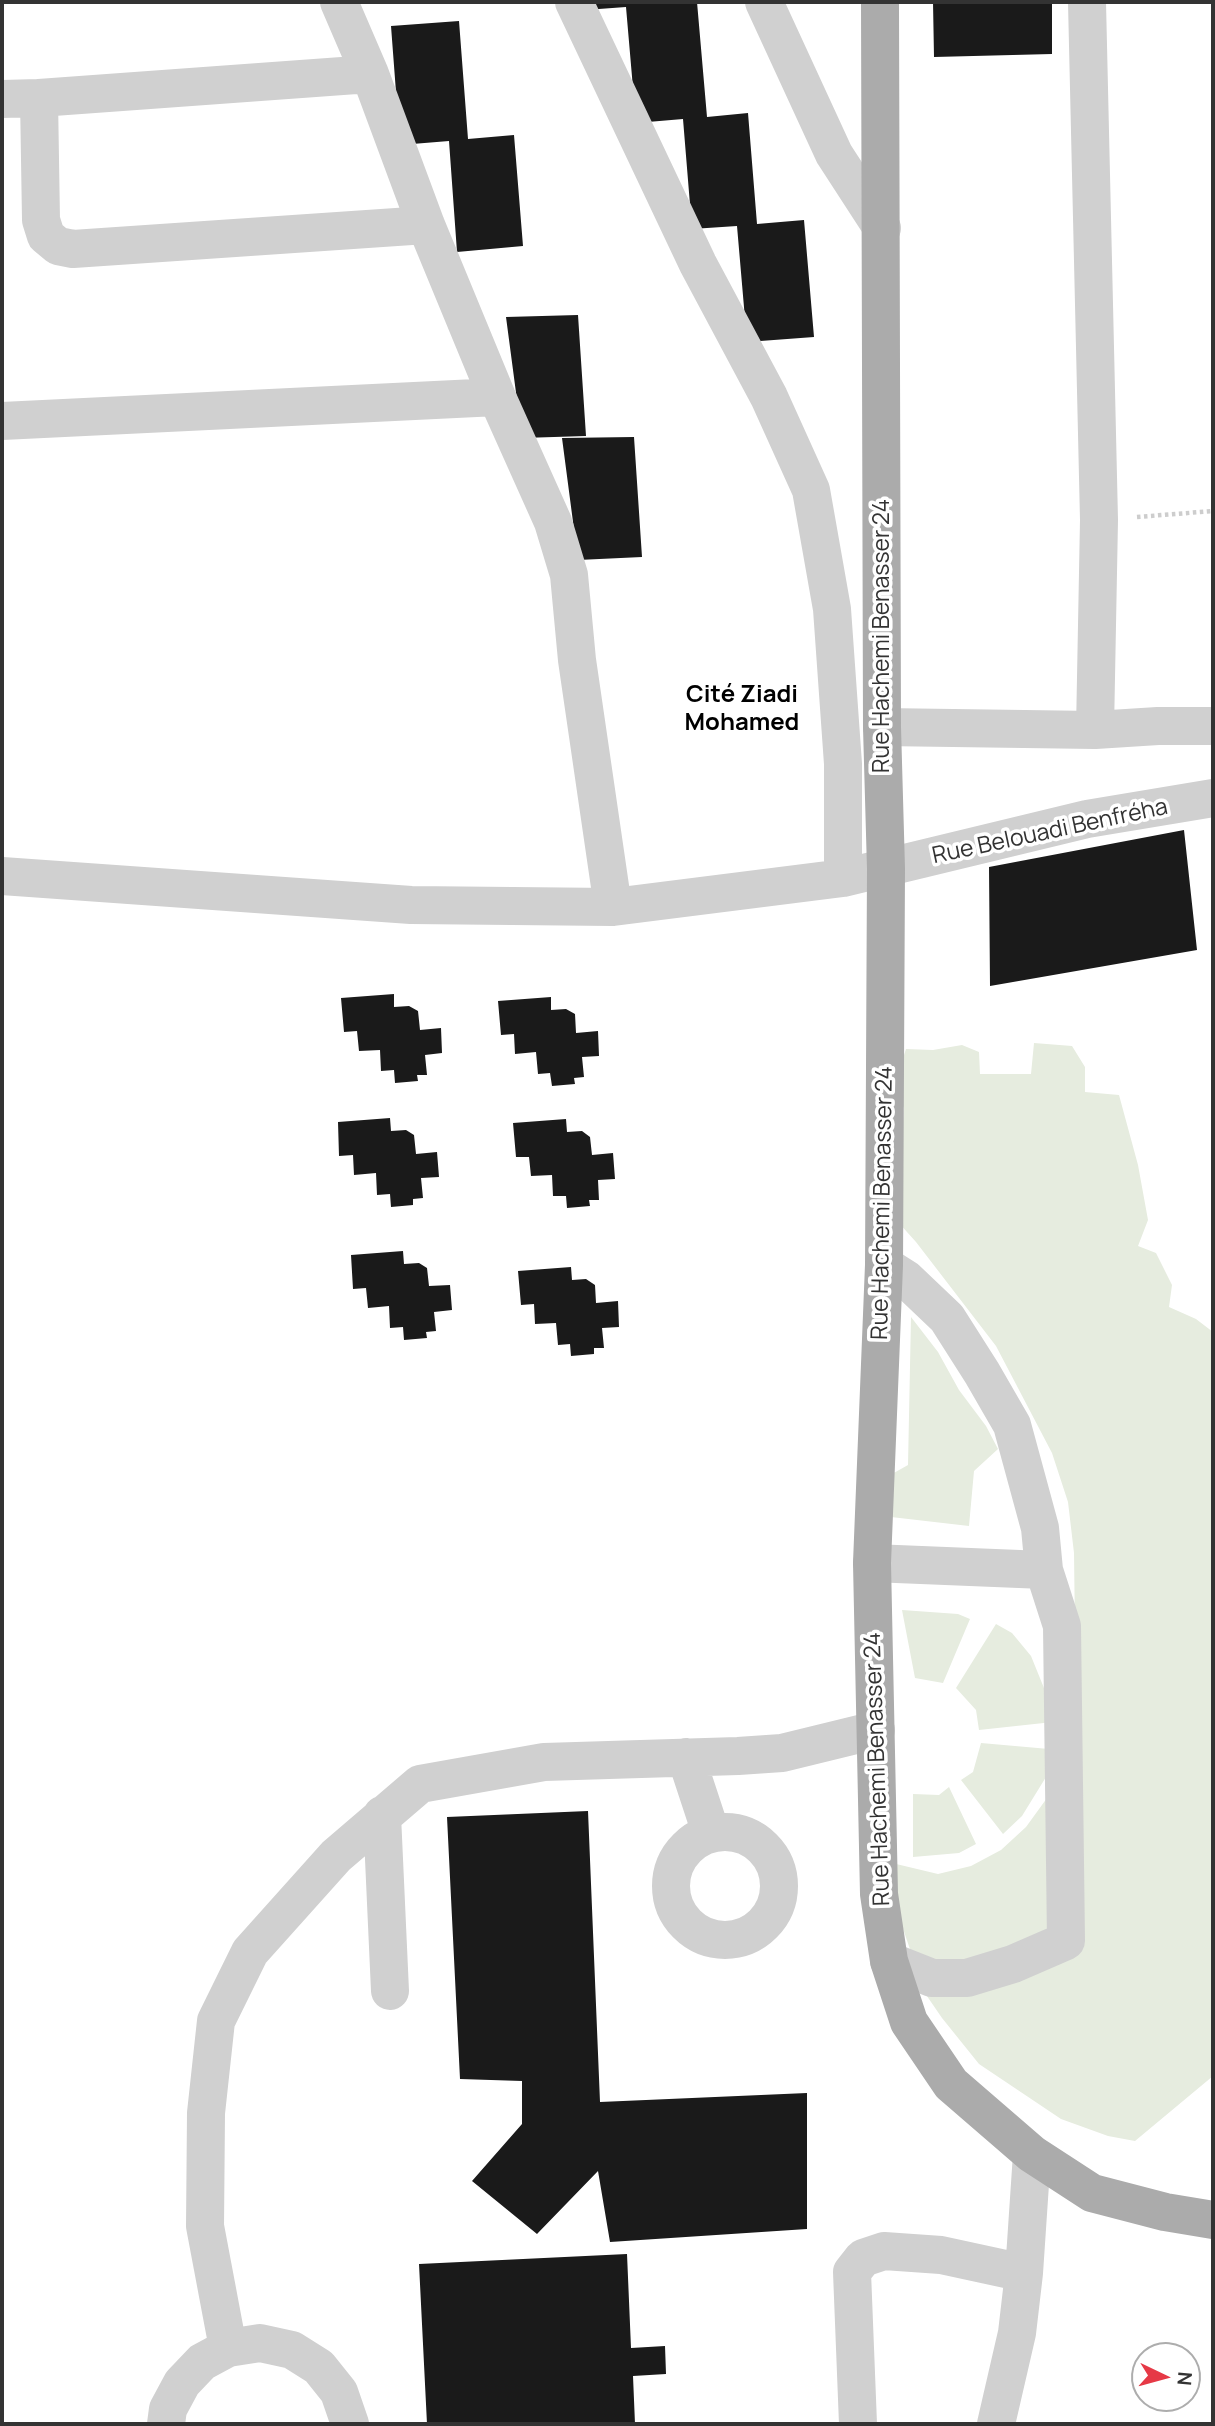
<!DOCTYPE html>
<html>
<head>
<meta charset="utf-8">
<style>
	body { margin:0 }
	#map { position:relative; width:1215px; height:2426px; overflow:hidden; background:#fff; font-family:Manrope,sans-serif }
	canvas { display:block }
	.frame { position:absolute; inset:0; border:4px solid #333; pointer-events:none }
	.north { position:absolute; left:1131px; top:2342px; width:70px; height:70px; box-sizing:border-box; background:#fff; border:2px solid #adadad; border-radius:50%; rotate:95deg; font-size:19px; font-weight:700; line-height:28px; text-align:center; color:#333 }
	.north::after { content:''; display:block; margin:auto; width:24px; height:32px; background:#e63946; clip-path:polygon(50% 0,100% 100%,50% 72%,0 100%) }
</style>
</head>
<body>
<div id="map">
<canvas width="1215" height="2426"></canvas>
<div class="frame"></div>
<div class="north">N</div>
</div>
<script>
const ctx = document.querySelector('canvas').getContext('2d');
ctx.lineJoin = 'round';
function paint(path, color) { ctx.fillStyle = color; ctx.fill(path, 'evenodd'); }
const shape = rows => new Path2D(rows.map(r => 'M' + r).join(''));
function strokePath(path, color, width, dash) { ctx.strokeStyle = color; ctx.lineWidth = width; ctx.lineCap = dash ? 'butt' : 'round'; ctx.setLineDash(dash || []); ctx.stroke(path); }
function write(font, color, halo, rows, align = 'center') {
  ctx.font = font + ' Manrope,sans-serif'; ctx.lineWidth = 7; ctx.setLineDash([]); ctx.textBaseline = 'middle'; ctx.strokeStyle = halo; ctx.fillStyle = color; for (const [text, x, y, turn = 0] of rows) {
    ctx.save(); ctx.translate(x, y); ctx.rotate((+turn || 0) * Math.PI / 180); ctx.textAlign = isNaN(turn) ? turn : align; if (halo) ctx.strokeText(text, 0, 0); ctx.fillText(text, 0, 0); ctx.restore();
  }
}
paint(shape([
	[1034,1043,1072,1046,1085,1067,1085,1092,1119,1095,1138,1165,1148,1220,1138,1246,1156,1253,1172,1285,1169,1307,1196,1319,1213,1332,1213,2076,1135,2141,1108,2136,1061,2119,979,2064,942,2018,918,1983,1079,1946,1074,1553,1068,1502,1052,1453,996,1346,916,1242,889,1212,899,1190,904,1108,894,1086,906,1049,933,1050,962,1045,979,1052,980,1074,1031,1074],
	[911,1317,938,1352,959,1390,986,1426,998,1449,974,1471,969,1526,891,1517,892,1474,908,1465],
	[902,1610,958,1614,970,1619,943,1683,915,1678],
	[996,1624,1012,1633,1031,1656,1046,1693,1053,1722,979,1730,976,1710,956,1688],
	[981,1743,1049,1749,1046,1777,1022,1816,1003,1834,961,1780,973,1772],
	[949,1787,976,1844,959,1853,913,1857,913,1794,939,1795],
	[1055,1787,1053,1935,958,1968,912,1955,900,1920,892,1863,938,1874,971,1866,1001,1850,1026,1827]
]), '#e6ecdf');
paint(shape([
	[585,2,652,2,652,4,697,2,707,117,748,113,757,224,804,220,814,337,747,342,737,226,692,229,683,119,636,123,626,7,585,10],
	[933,2,1052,2,1052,54,934,57],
	[459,21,468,139,514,135,523,246,457,252,449,141,400,145,391,26],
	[578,315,586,436,522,438,506,317],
	[634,437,642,557,578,560,562,438],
	[1184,830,1197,950,990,986,989,867],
	[394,994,394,1007,409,1006,418,1011,420,1030,441,1028,442,1053,425,1055,427,1075,417,1075,418,1081,395,1083,394,1070,381,1071,380,1050,359,1051,357,1031,344,1032,341,998],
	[551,997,551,1010,566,1009,575,1014,576,1033,598,1031,599,1056,582,1057,584,1077,574,1078,575,1084,552,1086,550,1073,538,1074,536,1052,515,1054,514,1034,501,1035,498,1001],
	[390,1118,391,1131,406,1130,414,1135,416,1154,437,1152,439,1177,421,1178,423,1198,413,1199,413,1205,391,1207,390,1194,377,1195,376,1173,354,1175,353,1155,339,1156,338,1122],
	[566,1119,567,1132,582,1131,590,1137,592,1155,613,1153,615,1179,598,1180,599,1200,589,1200,590,1206,567,1208,566,1196,553,1196,552,1175,531,1176,529,1157,516,1157,513,1123],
	[403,1251,404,1264,419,1263,427,1268,429,1286,450,1285,452,1310,434,1312,436,1331,426,1332,427,1338,404,1340,403,1327,390,1328,389,1306,368,1308,366,1288,353,1289,351,1255],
	[571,1267,572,1280,586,1279,595,1285,596,1303,618,1301,619,1327,602,1328,604,1348,594,1348,594,1354,571,1356,570,1344,558,1345,556,1323,535,1324,534,1304,521,1305,518,1271],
	[588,1811,600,2102,807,2093,807,2229,610,2242,598,2171,537,2234,472,2181,522,2124,522,2081,460,2079,447,1817],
	[627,2254,631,2348,665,2346,666,2374,633,2376,635,2424,427,2424,419,2264]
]), '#1a1a1a');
strokePath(shape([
	[1137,517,1213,511]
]), '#cdcdcd', 4.5, [3.5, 3.5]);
strokePath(shape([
	[339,2,370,74,426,225,497,397,553,522,569,575,577,660,613,907],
	[574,2,698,264,769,397,811,490,832,609,843,764,843,878],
	[764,2,834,154,882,228],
	[1087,2,1099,520,1095,730],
	[370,74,39,98,41,220,46,236,58,246,73,249,426,225],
	[2,99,39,98],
	[2,421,497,397],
	[882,727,1095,730,1158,726,1213,726],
	[2,876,411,905,613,907,843,878,1087,819,1213,798],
	[884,1265,906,1279,947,1318,982,1373,1012,1425,1040,1528,1044,1570,1062,1626,1066,1941,1013,1964,967,1978,932,1978,889,1961],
	[872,1563,1044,1570],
	[686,1757,711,1833],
	[382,1815,390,1991],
	'671 1886a54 54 0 1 1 108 0a54 54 0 1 1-108 0Z',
	[228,2348,205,2226,206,2113,216,2021,250,1952,336,1856,420,1784,544,1762,738,1756,782,1753,876,1730],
	[166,2424,168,2409,182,2383,202,2362,228,2348,260,2343,292,2350,319,2367,339,2392,350,2424],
	[858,2424,852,2272,863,2258,884,2251,941,2255,1024,2273],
	[996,2424,1017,2333,1024,2273,1032,2154]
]), '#d0d0d0', 38);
strokePath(shape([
	[880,2,882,727,886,869,884,1265,872,1563,879,1894,889,1961,909,2022,951,2084,1032,2154,1092,2193,1165,2212,1213,2220]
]), '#ababab', 38);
write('23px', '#333', '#fff', [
	["Rue Hachemi Benasser 24",883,636,-90],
	["Rue Belouadi Benfréha",1050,832,-12],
	["Rue Hachemi Benasser 24",883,1203,-89],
	["Rue Hachemi Benasser 24",878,1769,-92]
]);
write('bold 24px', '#000', '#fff', [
	["Cité Ziadi",742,695],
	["Mohamed",742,723]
]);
</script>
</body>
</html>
